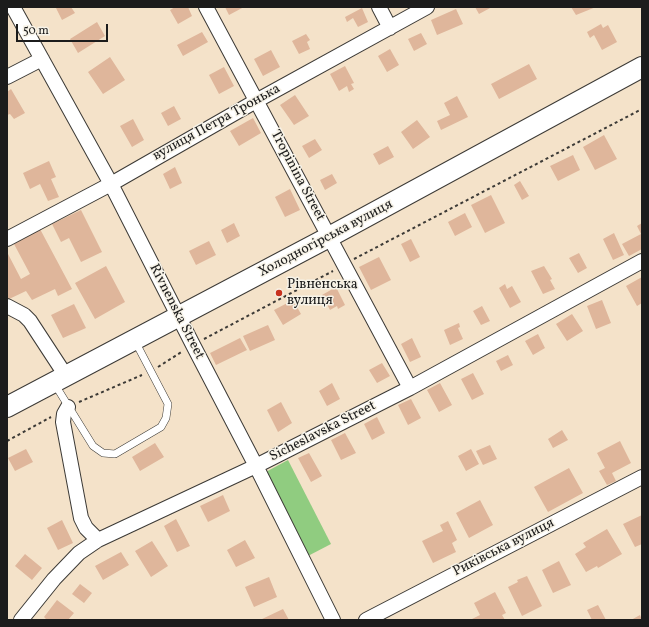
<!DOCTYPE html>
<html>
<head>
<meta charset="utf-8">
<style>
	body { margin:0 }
	#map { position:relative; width:649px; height:627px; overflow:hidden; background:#f4e2c9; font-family:Vollkorn,serif }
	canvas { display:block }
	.frame { position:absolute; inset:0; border:8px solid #1c1c1c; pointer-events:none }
	.scale { position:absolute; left:16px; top:24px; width:92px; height:18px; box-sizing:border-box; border:2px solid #1c1c1c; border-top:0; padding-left:5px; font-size:12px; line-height:14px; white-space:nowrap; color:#1c1c1c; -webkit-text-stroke:3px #f7f3e8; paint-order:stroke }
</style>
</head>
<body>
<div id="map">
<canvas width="649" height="627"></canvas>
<div class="frame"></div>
<div class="scale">50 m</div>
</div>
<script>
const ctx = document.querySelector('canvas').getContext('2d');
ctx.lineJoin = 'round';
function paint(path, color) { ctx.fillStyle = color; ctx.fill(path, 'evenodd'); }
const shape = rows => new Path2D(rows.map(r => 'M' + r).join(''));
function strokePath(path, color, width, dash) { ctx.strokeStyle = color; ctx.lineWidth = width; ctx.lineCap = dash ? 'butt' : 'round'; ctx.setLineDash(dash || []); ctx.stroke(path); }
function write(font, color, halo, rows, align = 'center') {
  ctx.font = font + ' Vollkorn,serif'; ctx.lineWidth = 3; ctx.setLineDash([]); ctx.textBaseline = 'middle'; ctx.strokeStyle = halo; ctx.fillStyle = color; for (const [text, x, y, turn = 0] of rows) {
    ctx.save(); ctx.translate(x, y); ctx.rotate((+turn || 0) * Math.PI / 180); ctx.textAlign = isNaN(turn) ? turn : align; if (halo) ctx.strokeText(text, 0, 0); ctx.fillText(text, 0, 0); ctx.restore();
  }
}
paint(shape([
	[288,460,331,544,306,557,262,474]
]), '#90cc80');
paint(shape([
	[58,7,71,7,75,13,62,20,56,8],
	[175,7,188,7,192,16,178,24,170,10],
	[225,7,244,7,229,15],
	[475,7,492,7,479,14],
	[571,7,596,7,576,15],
	[362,8,368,22,358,27,353,18,347,22,345,17],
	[456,9,463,24,437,35,431,20],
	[97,22,105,36,78,53,70,39],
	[601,24,603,28,608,25,617,42,602,50,594,35,590,38,587,32],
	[202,32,208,42,183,56,177,45],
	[421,33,427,44,414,51,408,39],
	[306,34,310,40,307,42,310,49,299,54,292,41],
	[390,49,399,65,387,72,378,56],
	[271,50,280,67,263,76,254,59],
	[110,57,125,80,103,94,88,72],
	[529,64,537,79,499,99,491,84],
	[345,66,354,83,351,84,354,89,349,92,347,86,339,91,330,74],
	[224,67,234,86,219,94,209,75],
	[11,89,25,113,14,119,10,114,7,115,7,92],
	[295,95,309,116,294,125,280,105],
	[457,96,468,117,441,130,437,121,450,115,444,103],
	[174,106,181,119,168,126,161,113],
	[253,118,261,133,239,146,230,131],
	[133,119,144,140,132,147,120,126],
	[417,120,430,137,413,149,401,132],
	[604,135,617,159,595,170,583,147],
	[315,139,322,150,309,158,302,146],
	[388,146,394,157,379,165,373,154],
	[573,155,580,170,558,181,550,166],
	[49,161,56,177,51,179,59,197,48,201,40,184,30,189,23,173],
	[175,167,182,183,170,189,163,174],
	[332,174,337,183,325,190,320,180],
	[520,181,529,196,522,200,514,185],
	[290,189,300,210,285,217,275,197],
	[491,195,505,223,485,233,471,205],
	[81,210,102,252,81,262,69,238,61,242,52,224],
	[465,213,472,227,455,236,448,222],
	[234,223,240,236,227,243,221,230],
	[642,223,642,249,629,256,622,244,641,234,637,226],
	[40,229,72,289,58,296,55,289,32,300,26,291,7,300,7,252,21,279,30,274,14,244],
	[614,233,624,255,613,260,603,239],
	[411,239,420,257,410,262,401,244],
	[209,241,216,255,196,265,189,251],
	[579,253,587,268,578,273,569,258],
	[379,257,391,280,371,290,359,267],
	[106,266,125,302,95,319,75,283],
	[544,266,552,279,550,280,555,289,543,294,531,271],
	[642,277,642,303,637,306,626,286],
	[505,284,507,289,512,286,521,302,510,308,499,288],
	[336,287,345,305,338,309,337,306,330,310,322,295],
	[293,300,301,314,283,325,274,310],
	[602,300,611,323,596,329,587,306],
	[74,304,86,328,63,338,51,315],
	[482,306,490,321,481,325,473,311],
	[572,314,583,331,567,341,556,324],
	[459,323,460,327,458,328,463,339,450,345,444,330],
	[268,325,275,340,250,351,243,336],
	[538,334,545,348,533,355,525,341],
	[240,338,247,350,216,365,210,353],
	[412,338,421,357,410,362,401,344],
	[508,355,513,365,501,371,496,361],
	[382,363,390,376,377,383,369,370],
	[473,373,484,394,472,400,461,379],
	[332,383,340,399,327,406,319,391],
	[440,383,452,405,439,412,427,390],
	[411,399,421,418,408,425,398,405],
	[281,402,292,423,278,432,267,410],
	[377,417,385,433,372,440,364,424],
	[562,430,568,440,553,448,548,439],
	[345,433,356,453,341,460,331,440],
	[620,441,631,463,612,473,616,481,607,485,599,471,605,468,597,453],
	[155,443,164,457,140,471,132,457],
	[490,445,497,459,483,465,476,451],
	[26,449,33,462,15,471,8,458],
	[471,449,479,464,466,471,458,456],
	[309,453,322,476,311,482,298,458],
	[569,468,583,493,548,512,534,487],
	[223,495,230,511,208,522,200,506],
	[480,500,493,525,469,538,456,513],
	[642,515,642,544,635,547,623,524],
	[176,519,190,546,177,552,164,526],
	[62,520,73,543,58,550,47,528],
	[448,521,457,540,452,543,456,552,433,563,422,541,443,531,440,525],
	[607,529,622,554,598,568,597,566,586,572,575,554,586,547,583,543],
	[245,540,255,558,236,567,227,550],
	[152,541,168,566,151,577,135,551],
	[121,552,129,565,103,580,95,566],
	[25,554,42,568,32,580,15,566],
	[559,561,571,585,553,593,542,570],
	[527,576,542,606,522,616,508,587,518,582,517,580],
	[269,577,277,597,254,607,245,587],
	[80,584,92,593,84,603,72,594],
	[495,592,506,613,502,615,505,620,470,620,480,615,474,603],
	[57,600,74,613,68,620,47,620,44,617],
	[598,605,606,620,592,620,587,610],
	[283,609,289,620,260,620],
	[640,615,642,620,631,620]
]), '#dfb69b');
const lane = shape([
	[54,383,93,446,103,453,115,454,161,427,166,418,168,404,135,341]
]);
const street = shape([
	[13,7,111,184,193,345,256,466,333,620],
	[206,7,410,388],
	[379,7,390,28],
	[7,77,42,59],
	[7,239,111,184,256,101,427,7],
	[7,306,24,315,30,321,66,376],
	[68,407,64,414,63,422,81,518,86,528,98,540],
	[21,620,54,579,79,553,98,540,256,466,410,388,642,261],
	[366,620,642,477]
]);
const secondary = shape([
	[7,407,329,237,642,67]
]);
strokePath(lane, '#3c3a36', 8);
strokePath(street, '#3c3a36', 16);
strokePath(secondary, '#3c3a36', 22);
strokePath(shape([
	[354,259,642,109],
	[204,339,333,271],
	[158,367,183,351],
	[79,402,142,375],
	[7,441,51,417]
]), '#3c3a36', 2, [3, 3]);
strokePath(lane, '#fff', 7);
strokePath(street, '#fff', 14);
strokePath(secondary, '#fff', 20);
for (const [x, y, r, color] of [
	[279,293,4,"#c8321e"]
]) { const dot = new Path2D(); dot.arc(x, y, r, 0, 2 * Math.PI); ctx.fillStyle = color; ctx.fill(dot); strokePath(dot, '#f7f3e8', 1.5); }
write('14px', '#1c1c1c', '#f7f3e8', [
	["вулиця Петра Тронька",217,123,-29],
	["Tropinina Street",297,176,62],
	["Холодногірська вулиця",326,239,-28],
	["Rivnenska Street",176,312,63],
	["Sicheslavska Street",323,432,-27],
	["Риківська вулиця",504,548,-27]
]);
write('14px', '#1c1c1c', '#f7f3e8', [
	["Рівненська",287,285],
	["вулиця",287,301]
], 'left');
</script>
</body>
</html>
